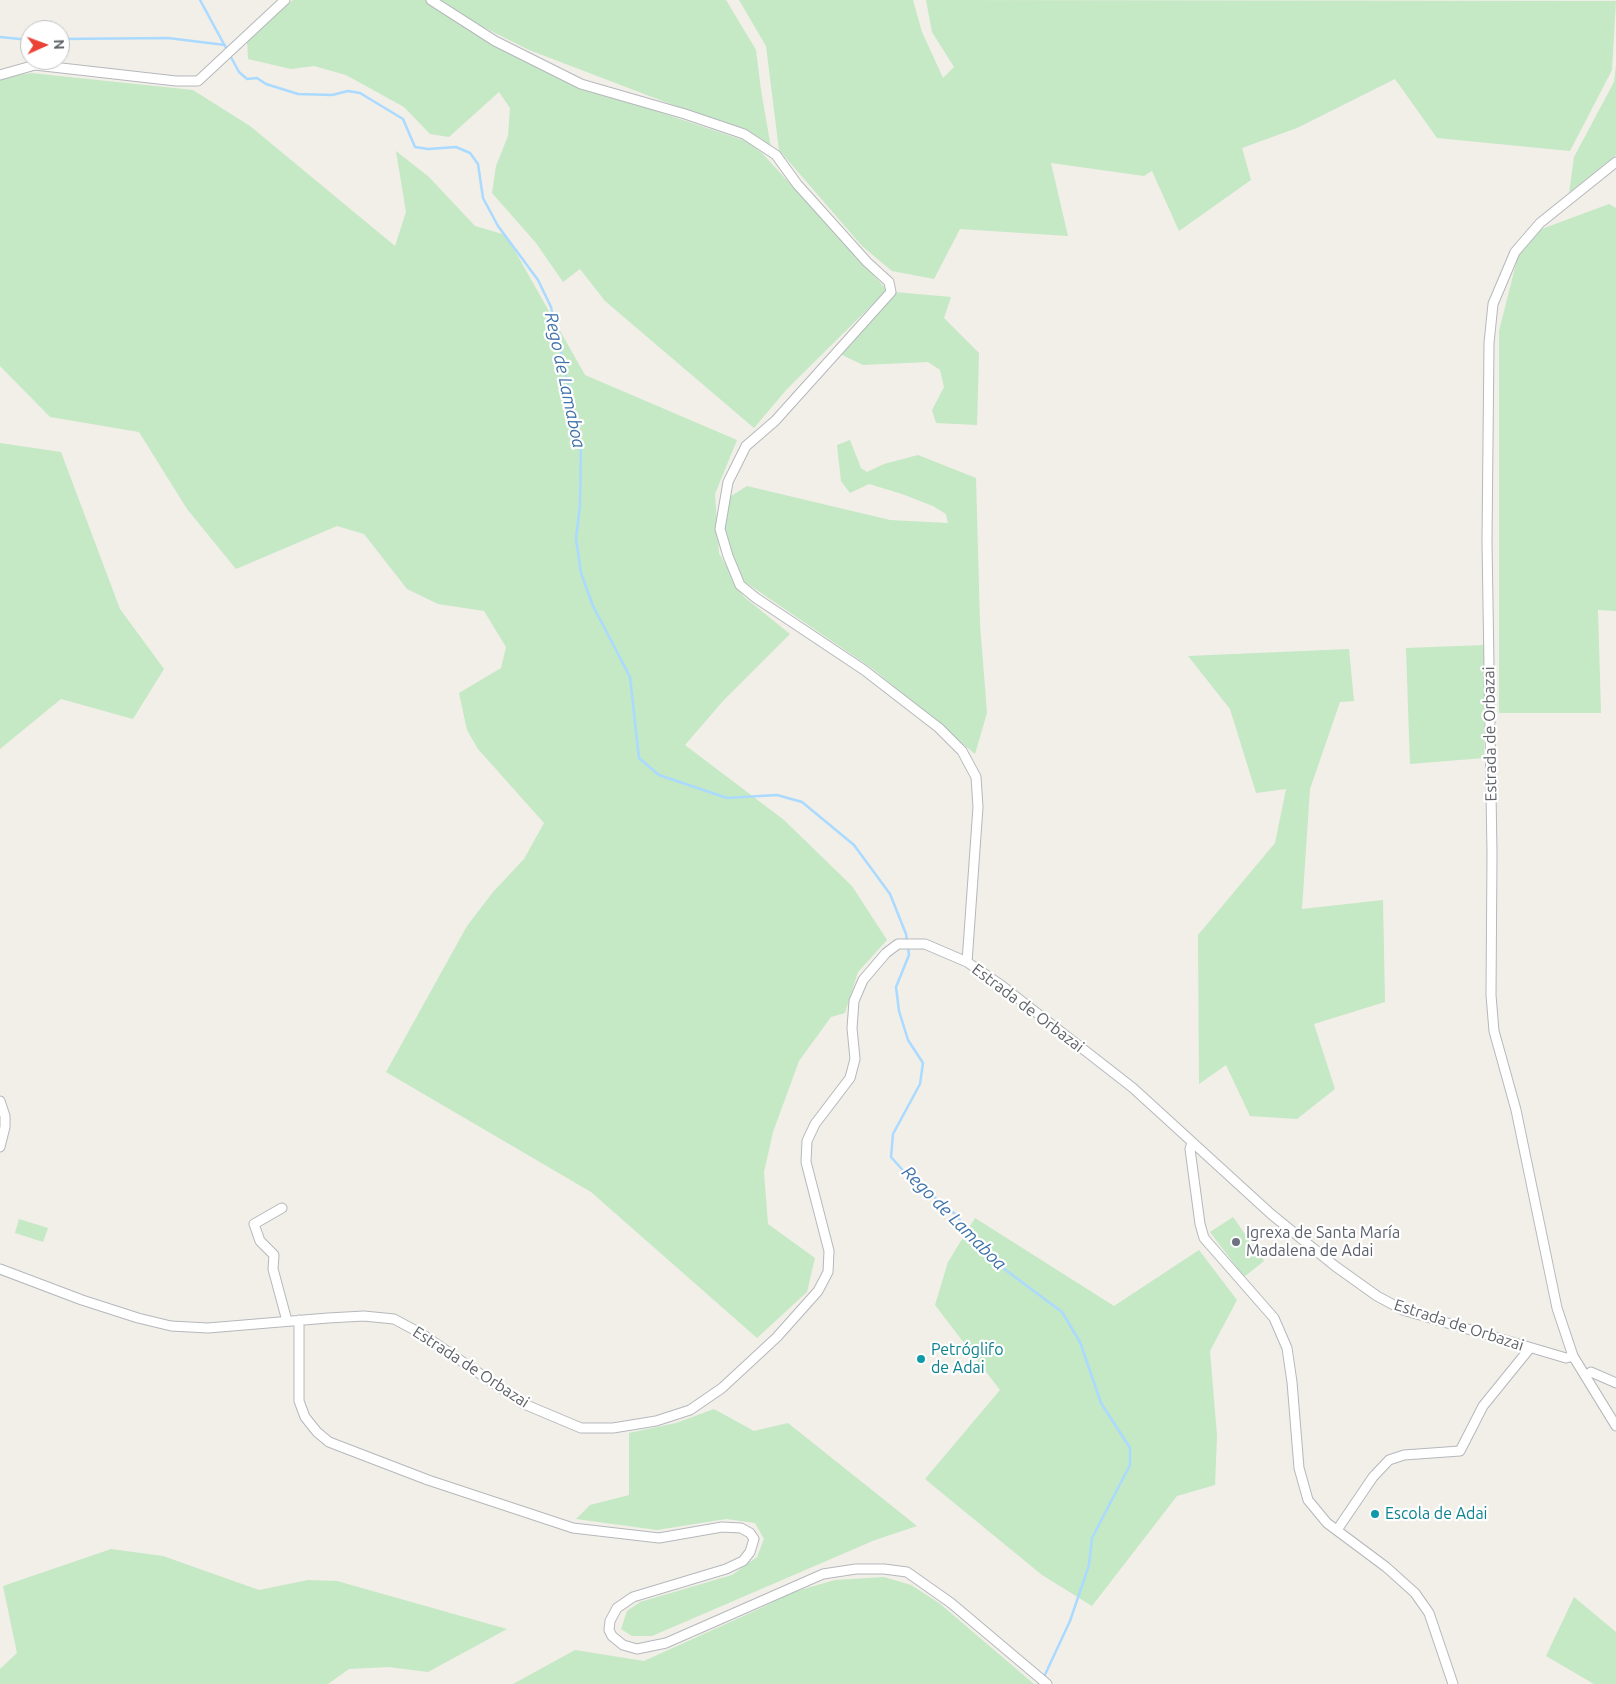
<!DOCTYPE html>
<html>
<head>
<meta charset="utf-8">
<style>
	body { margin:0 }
	#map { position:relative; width:1616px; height:1684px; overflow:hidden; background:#f1efe8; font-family:Ubuntu,sans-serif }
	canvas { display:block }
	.north { position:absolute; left:20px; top:20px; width:50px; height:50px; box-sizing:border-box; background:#fff; border:1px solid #bfc1c3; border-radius:50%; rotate:88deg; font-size:14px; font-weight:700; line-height:20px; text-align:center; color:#5f6368 }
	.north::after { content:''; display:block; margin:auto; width:18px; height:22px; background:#ea4335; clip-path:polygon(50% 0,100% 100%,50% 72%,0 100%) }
</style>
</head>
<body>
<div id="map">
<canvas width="1616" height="1684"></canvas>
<div class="north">N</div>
</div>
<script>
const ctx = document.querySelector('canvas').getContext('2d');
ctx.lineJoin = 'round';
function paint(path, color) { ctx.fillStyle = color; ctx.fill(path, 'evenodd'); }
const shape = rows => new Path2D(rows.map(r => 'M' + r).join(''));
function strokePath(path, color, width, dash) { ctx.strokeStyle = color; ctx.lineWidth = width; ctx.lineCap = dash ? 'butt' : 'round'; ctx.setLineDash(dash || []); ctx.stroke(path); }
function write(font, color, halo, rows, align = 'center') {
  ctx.font = font + ' Ubuntu,sans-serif'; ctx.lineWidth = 4.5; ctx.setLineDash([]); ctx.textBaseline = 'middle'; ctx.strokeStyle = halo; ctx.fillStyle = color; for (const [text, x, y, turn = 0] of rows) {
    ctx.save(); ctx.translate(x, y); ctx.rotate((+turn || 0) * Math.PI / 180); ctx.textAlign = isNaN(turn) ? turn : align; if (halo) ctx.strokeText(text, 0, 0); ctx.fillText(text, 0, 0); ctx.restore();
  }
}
paint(shape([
	[293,0,426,0,482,38,572,83,746,141,762,153,887,290,787,389,754,428,605,301,580,269,563,282,536,243,492,193,496,166,508,136,510,108,499,92,449,137,430,134,404,107,346,75,314,66,291,69,248,59,247,40],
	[439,0,726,0,756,50,761,90,771,148,762,139,529,50,471,21],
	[739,0,913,0,922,32,943,78,954,67,932,32,926,0,1616,1,1612,70,1570,151,1437,138,1395,79,1297,128,1242,148,1251,180,1179,231,1152,171,1144,176,1051,163,1068,236,960,229,934,279,892,271,862,246,779,150,766,46],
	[1616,65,1616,155,1569,193,1574,157,1614,82],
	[31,73,193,90,250,126,395,246,406,212,396,151,429,177,475,226,506,235,585,375,737,440,715,494,719,553,743,596,790,634,723,701,685,745,784,820,852,886,887,940,858,972,845,1013,831,1017,799,1061,773,1132,764,1172,768,1224,815,1258,807,1292,757,1338,591,1192,386,1072,467,926,493,892,524,859,544,823,478,749,467,730,459,693,501,668,506,647,484,611,438,604,407,589,364,534,337,526,236,569,187,509,139,432,50,417,0,366,0,78],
	[1609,204,1616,208,1616,611,1598,610,1601,713,1499,713,1499,331,1523,236],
	[895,292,951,297,944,318,979,353,977,425,936,423,932,410,944,387,940,370,928,362,863,365,840,354],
	[850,440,861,468,867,472,884,464,918,455,976,478,980,624,987,713,975,754,873,669,739,578,723,533,728,498,747,486,890,520,948,523,946,514,933,506,902,494,869,484,850,493,841,481,837,445],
	[0,443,61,452,120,609,164,669,133,719,61,699,0,749],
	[1484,645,1484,758,1410,764,1406,648],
	[1349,649,1354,701,1340,702,1310,789,1302,909,1383,900,1385,1002,1314,1024,1335,1089,1297,1119,1250,1116,1226,1065,1199,1084,1198,935,1275,843,1286,789,1256,793,1230,709,1188,656],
	[1233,1217,1264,1261,1244,1277,1210,1232],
	[975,1218,1114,1306,1199,1250,1237,1300,1210,1351,1217,1436,1215,1485,1177,1496,1092,1606,1042,1575,925,1479,1000,1390,935,1305,948,1262],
	[19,1219,48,1228,43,1242,15,1233],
	[714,1409,754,1431,788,1423,917,1526,875,1540,652,1636,632,1636,621,1629,627,1611,640,1602,732,1575,757,1557,764,1539,755,1523,726,1519,657,1530,576,1519,590,1505,629,1495,629,1433,676,1423],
	[111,1549,163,1556,259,1590,308,1580,337,1581,507,1629,428,1672,389,1667,349,1669,328,1684,0,1684,0,1669,17,1653,3,1586],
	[884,1577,911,1585,939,1603,1034,1684,513,1684,575,1650,644,1661,761,1608,793,1592,835,1580],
	[1574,1597,1616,1632,1616,1684,1594,1684,1546,1656]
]), '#c5e8c5');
strokePath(shape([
	[200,0,239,72,247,79,257,78,266,84,298,94,332,95,348,91,360,93,403,119,415,147,428,149,456,147,470,153,478,164,483,198,498,226,538,280,551,307,581,445,580,505,576,539,581,573,593,606,630,677,639,758,659,775,727,798,777,795,802,802,854,845,890,894,906,934,909,955,896,987,899,1011,908,1040,923,1063,920,1084,893,1134,891,1157,908,1176,955,1214,991,1259,1062,1312,1080,1342,1101,1403,1130,1448,1130,1465,1092,1538,1089,1565,1070,1621,1043,1679],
	[0,37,30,40],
	[60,39,168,38,225,45]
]), '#aadaff', 2.5);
const minor = shape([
	[431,0,495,41,581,84,685,114,744,134,776,155,797,184,867,262,889,282,891,292,775,421,746,446,728,482,720,529,728,556,740,585,756,598,864,670,939,728,962,751,976,777,978,807,967,962],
	[0,75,35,65,176,81,198,81,285,0],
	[1616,162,1540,223,1515,252,1493,304,1489,343,1487,541,1492,854,1491,995,1494,1031,1516,1110,1557,1308,1573,1356,1616,1426],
	[0,1101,5,1116,5,1127,0,1147],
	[1192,1143,1190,1149,1200,1224,1204,1238,1274,1318,1287,1348,1292,1382,1299,1468,1308,1500,1327,1523,1386,1567,1415,1593,1429,1613,1453,1684],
	[282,1208,254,1224,260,1241,274,1255,273,1269,287,1321],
	[0,1269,82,1300,138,1318,171,1326,208,1328,328,1318,364,1316,394,1319,422,1334,524,1404,581,1428,613,1428,656,1421,690,1410,722,1388,777,1337,818,1291,828,1272,829,1251,806,1162,807,1141,815,1124,850,1078,855,1059,852,1028,854,1001,863,980,886,953,898,944,925,944,967,962,1001,985,1133,1088,1271,1214,1335,1266,1377,1296,1403,1310,1566,1358,1573,1356],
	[299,1320,299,1401,305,1417,317,1432,329,1442,428,1480,573,1528,659,1538,722,1527,741,1528,750,1533,754,1539,750,1552,743,1561,726,1569,633,1597,617,1608,610,1621,609,1630,612,1636,623,1645,637,1649,666,1643,823,1574,856,1569,884,1569,907,1572,951,1603,1047,1684],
	[1587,1375,1591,1372,1616,1383],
	[1337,1530,1373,1477,1389,1460,1404,1455,1460,1451,1483,1406,1530,1348]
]);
strokePath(minor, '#b5b8bc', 11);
strokePath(minor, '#fff', 9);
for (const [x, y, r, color] of [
	[1236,1242,5,"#6b7280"],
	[921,1359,5,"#0f9aa8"],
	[1375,1514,5,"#0f9aa8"]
]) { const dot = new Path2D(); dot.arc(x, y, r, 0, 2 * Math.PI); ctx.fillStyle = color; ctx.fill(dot); strokePath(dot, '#fff', 2); }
write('16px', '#5f6368', '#fff', [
	["Estrada de Orbazai",1490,734,-91],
	["Estrada de Orbazai",1028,1008,37],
	["Estrada de Orbazai",1459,1325,18],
	["Estrada de Orbazai",471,1367,33]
]);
write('16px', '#5b616d', '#fff', [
	["Igrexa de Santa María",1246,1233],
	["Madalena de Adai",1246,1251]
], 'left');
write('16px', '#0d838f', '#fff', [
	["Petróglifo",931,1350],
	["de Adai",931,1368],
	["Escola de Adai",1385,1514]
], 'left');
write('italic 18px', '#4174aa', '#fff', [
	["Rego de Lamaboa",565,380,78],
	["Rego de Lamaboa",954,1218,45]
]);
</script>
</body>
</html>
